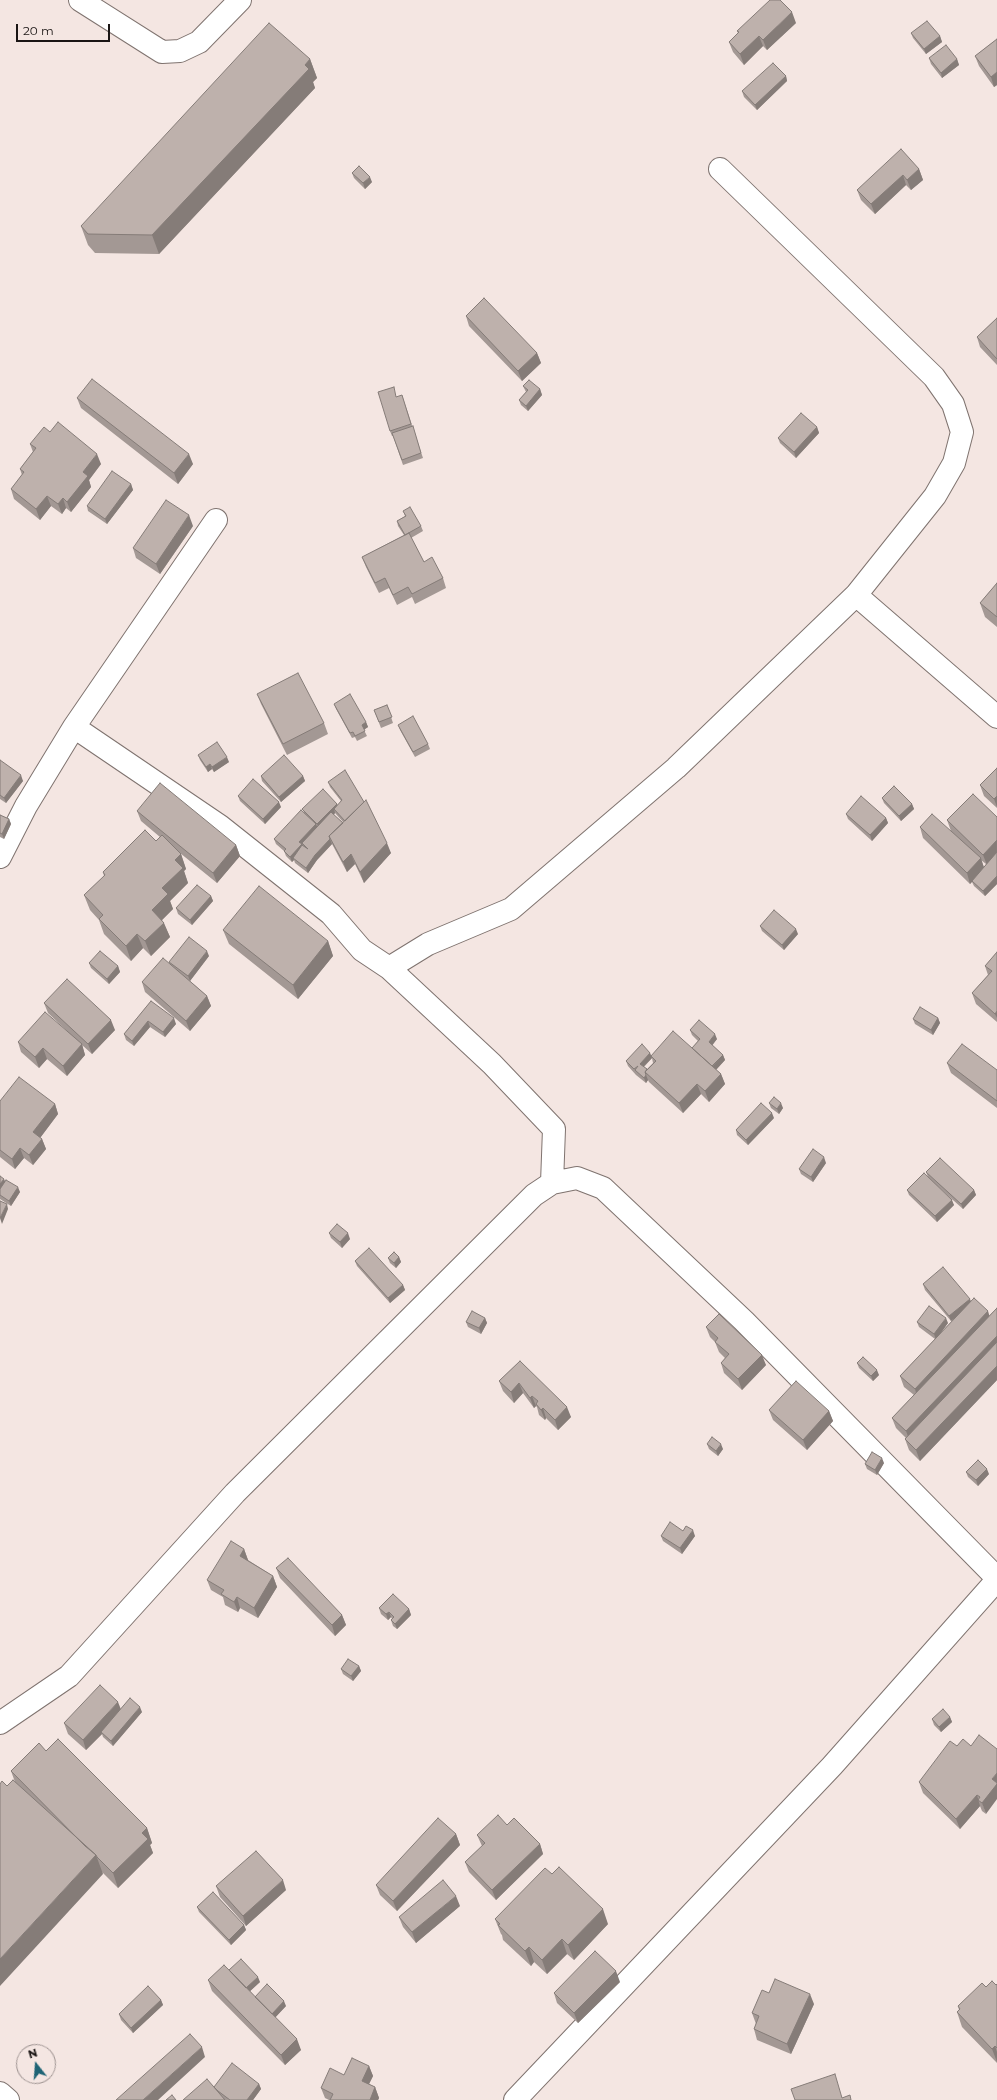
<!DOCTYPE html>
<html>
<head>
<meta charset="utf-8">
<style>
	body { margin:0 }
	#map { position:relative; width:997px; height:2100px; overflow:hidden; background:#f4e6e2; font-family:Montserrat,sans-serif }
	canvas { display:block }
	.north { position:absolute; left:16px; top:2044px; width:40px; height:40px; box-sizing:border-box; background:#f4e6e2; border:1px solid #9d9290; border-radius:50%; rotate:343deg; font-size:11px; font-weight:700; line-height:16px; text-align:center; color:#1a1514 }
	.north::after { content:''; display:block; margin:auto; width:14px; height:18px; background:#1f6475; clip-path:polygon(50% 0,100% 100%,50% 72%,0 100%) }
	.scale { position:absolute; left:16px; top:24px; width:94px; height:18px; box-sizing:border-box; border:2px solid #1a1514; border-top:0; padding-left:5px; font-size:12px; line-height:14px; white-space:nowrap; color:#1a1514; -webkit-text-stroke:3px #f4e6e2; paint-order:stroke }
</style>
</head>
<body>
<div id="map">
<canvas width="997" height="2100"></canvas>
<div class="north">N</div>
<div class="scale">20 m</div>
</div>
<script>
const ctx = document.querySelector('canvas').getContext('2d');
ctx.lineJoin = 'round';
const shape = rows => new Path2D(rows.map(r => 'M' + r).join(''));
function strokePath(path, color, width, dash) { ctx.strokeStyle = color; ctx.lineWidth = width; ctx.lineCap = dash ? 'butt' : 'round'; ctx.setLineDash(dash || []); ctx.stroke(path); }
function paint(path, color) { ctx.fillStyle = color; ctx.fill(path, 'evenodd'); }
const street = shape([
	[80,0,162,52,180,51,199,42,240,0],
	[856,595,997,717],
	[74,727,220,826,331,914,362,950,389,968,428,944,511,909,676,768,856,595,935,496,954,463,962,432,953,404,934,377,720,169],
	[0,857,26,806,74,727,216,520],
	[389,968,492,1064,554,1129,552,1183],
	[0,1723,69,1676,235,1493,534,1195,552,1183,577,1178,603,1188,744,1321,997,1578],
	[0,2093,8,2100],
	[515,2100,832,1766,997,1580]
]);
strokePath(street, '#7f736f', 24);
strokePath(street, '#fff', 22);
paint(shape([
	[796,23,767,50,763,46,744,65,733,52,729,42,738,33,737,31],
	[911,33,940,36,942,42,926,54,913,38],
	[997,39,997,85,994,87,979,66,975,56],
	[929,58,957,59,959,65,942,78,931,64],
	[310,59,317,78,313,82,315,88,159,254,95,253,88,245,81,226],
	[786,76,787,81,757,110,744,97,742,91],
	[919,169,923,180,911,190,906,185,875,214,861,200,857,190],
	[352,173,372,182,365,189,354,178],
	[466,316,537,353,541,363,522,381,469,326],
	[997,318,997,365,980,347,977,337],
	[523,386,540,389,542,395,528,411,521,405,519,400,526,392],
	[402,395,423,458,403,465,393,436,392,436,390,431],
	[77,398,193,464,178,484,81,408],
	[817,427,819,433,796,458,780,443,778,438],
	[50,432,101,464,89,480,91,487,71,512,66,508,62,514,51,506,40,520,14,499,11,489,22,475,20,469,33,452,30,444],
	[131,484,133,490,107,524,88,511,87,506],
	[403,511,421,526,423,531,411,538,424,562,443,578,446,588,415,604,412,597,397,605,389,588,379,593,366,567,362,557,404,535,398,526,397,521,405,516],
	[193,526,160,574,136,558,133,548],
	[997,583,997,627,985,617,980,603],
	[257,694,324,723,328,734,287,755,261,704],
	[334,704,366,722,368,727,364,730,367,736,357,741,355,737,352,738,336,709],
	[387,705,393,723,381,728,374,710],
	[398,725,428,744,430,749,415,757,400,730],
	[198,755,229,762,214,772,212,769,208,772,200,760],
	[0,760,23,781,6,803,0,799],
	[997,768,997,808,984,796,980,785],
	[261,776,303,776,305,781,281,802,262,781],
	[328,782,391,853,364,883,355,864,347,872,332,844,317,860,308,873,295,863,294,860,292,862,286,856,284,851,276,844,274,839,304,812,302,809,337,804,338,805,341,801,330,787],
	[335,813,343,822,343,823,334,815],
	[238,796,281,807,265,824,240,801],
	[882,798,912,804,914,809,901,821,884,803],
	[137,811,236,845,240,856,217,883,180,853,181,854,186,869,184,871,188,883,170,901,173,909,162,920,170,937,151,956,143,948,131,961,104,934,99,920,90,910,84,895,104,876,103,872,156,841,160,837,141,821],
	[846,814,886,818,888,823,872,841,848,819],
	[0,815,9,819,11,824,4,839,0,837],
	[997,817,997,884,985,896,974,886,972,882,970,884,923,838,920,827,960,840,951,831,947,820],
	[981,860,986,864,984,867],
	[211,896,213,901,192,925,178,914,176,908],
	[760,926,798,934,784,950,762,931],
	[223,930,328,941,333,956,298,999,229,944],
	[997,952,997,1022,976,1004,972,993,988,975,985,966],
	[209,956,190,981,207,996,211,1006,190,1031,145,992,142,982,170,964,169,962],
	[89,963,118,966,120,972,109,984,91,968],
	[151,1001,176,1024,165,1037,150,1027,134,1046,126,1040,124,1034],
	[44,1003,115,1030,92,1054,82,1045,85,1055,67,1076,47,1059,39,1068,21,1052,18,1042,67,1031,48,1013],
	[938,1018,940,1023,933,1035,915,1024,913,1019],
	[690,1030,717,1039,712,1045,723,1055,725,1060,716,1070,721,1074,725,1084,709,1102,701,1094,683,1113,649,1082,648,1080,646,1083,636,1075,628,1066,626,1061,650,1053,651,1056,692,1048,698,1041,692,1035],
	[652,1058,653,1063,647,1069,644,1067],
	[947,1063,997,1070,997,1108,951,1073],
	[0,1101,55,1104,58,1114,40,1138,42,1139,46,1149,33,1165,24,1158,15,1169,0,1157],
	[769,1103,783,1108,779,1114,771,1108],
	[774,1118,748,1145,737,1135,736,1130],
	[826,1163,813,1182,801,1174,799,1169],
	[926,1172,974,1190,976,1195,963,1209,935,1184,954,1205,937,1222,909,1195,907,1190,928,1177],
	[0,1176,5,1181,20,1192,11,1206,0,1199],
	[329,1233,350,1239,342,1248,331,1238],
	[399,1257,401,1262,396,1268,390,1263,388,1258],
	[355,1261,403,1285,405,1290,390,1303,357,1266],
	[923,1284,971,1301,989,1316,997,1308,997,1380,920,1461,909,1450,905,1439,906,1438,896,1428,892,1418,914,1395,904,1387,900,1376,935,1339,919,1327,917,1322,948,1323,938,1336,955,1318,951,1321,925,1290],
	[485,1318,487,1323,481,1334,468,1327,466,1322],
	[706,1327,766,1365,742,1390,724,1373,721,1363,725,1358,719,1352,715,1342,710,1337],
	[520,1361,571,1417,558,1430,546,1418,545,1420,539,1415,537,1407,536,1406,534,1408,523,1393,514,1403,503,1391,499,1381],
	[857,1363,879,1375,873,1381,859,1368],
	[769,1410,829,1411,833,1421,807,1450,773,1420],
	[707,1444,723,1449,718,1456,709,1449],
	[884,1463,877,1475,867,1469,865,1464],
	[966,1472,989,1474,978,1486,968,1477],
	[683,1531,695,1536,682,1554,663,1541,661,1536],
	[244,1549,248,1560,273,1576,277,1587,258,1618,240,1608,238,1612,225,1605,223,1597,211,1590,207,1580],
	[276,1568,342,1615,346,1625,335,1636,280,1578],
	[379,1608,409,1609,411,1615,397,1629,393,1626,391,1620,392,1619,391,1617,388,1620,381,1614],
	[359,1666,361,1671,353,1681,343,1674,341,1669],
	[120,1709,142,1712,113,1746,103,1737,102,1734,86,1750,68,1734,64,1723],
	[950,1717,952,1722,941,1732,934,1725,932,1719],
	[963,1739,986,1814,982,1811,980,1806,960,1829,923,1793,919,1782,957,1746],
	[46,1751,147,1828,152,1843,150,1845,153,1853,118,1888,102,1872,103,1874,7,1786,15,1782,11,1771],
	[507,1825,540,1844,543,1854,496,1900,469,1872,465,1862,482,1846,477,1835],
	[456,1834,460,1845,397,1911,380,1895,376,1885],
	[216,1886,286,1890,246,1926,220,1897],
	[460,1906,416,1943,403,1927,399,1917],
	[197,1907,244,1925,246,1930,231,1945,199,1912],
	[495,1919,608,1924,574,1960,567,1954,547,1974,534,1962,531,1966,503,1940,502,1935,501,1934],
	[229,1970,260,1982,250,1991,255,1997,286,2006,275,2017,301,2050,285,2065,212,1991,208,1980],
	[620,1982,578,2023,557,2003,554,1993],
	[997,1984,997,2063,962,2027,957,2012,959,2010,958,2006,986,1987,996,1985],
	[769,1993,814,2004,791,2054,757,2040,754,2029,756,2024,752,2013],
	[161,2000,163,2005,133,2033,121,2020,119,2014],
	[369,2066,373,2076,369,2084,375,2087,379,2098,378,2100,329,2100,325,2098,321,2088,344,2075],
	[259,2084,261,2089,253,2100,183,2100,214,2087]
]), '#a39894');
paint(shape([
	[792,12,796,23,767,50,763,40],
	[759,36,763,46,744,65,740,54],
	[940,36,942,42,926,54,924,49],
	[310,59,317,78,313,82,315,88,159,254,152,235,305,65],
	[957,59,959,65,942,78,941,73],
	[997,72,997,85,994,87,991,77],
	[786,76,787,81,757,110,755,105],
	[919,169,923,180,911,190,907,180],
	[903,175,906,185,875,214,871,204],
	[370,177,372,182,365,189,363,183],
	[537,353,541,363,522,381,518,371],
	[540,389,542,395,528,411,526,406],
	[817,427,819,433,796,458,794,452],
	[97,454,101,464,89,480,91,487,71,512,67,502,83,472],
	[189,454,193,464,178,484,174,473],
	[131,484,133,490,107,524,105,519],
	[47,496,51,506,40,520,36,509],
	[63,498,66,508,62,514,58,504],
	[189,515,193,526,160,574,156,564],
	[366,722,368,727,363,730,362,725],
	[227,757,229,762,214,772,212,767],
	[210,764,212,769,208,772,206,767],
	[21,775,23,781,6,803,4,798],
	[303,776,305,781,281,802,279,797],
	[997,796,997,807,994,799],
	[279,802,281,807,265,824,263,819],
	[337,804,339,809,334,809,335,813,319,829,317,824],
	[912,804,914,809,901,821,899,816],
	[886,818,888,823,872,841,870,835],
	[9,819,11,824,4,839,2,834],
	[316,824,318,829,302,843,303,846,293,858,294,860,292,862,290,857,299,842],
	[330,839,332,844,317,860,308,873,306,868,315,855],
	[997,840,997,854,987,865,983,855],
	[387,843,391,853,364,883,360,872],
	[236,845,240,856,217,883,213,873],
	[181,854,186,869,184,871,188,883,170,901,173,909,157,925,152,910,175,860],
	[351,854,355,864,347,872,343,862],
	[981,858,984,868,970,884,967,873],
	[997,876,997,884,985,896,983,891],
	[211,896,213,901,192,925,190,920],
	[164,923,170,937,151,956,145,941],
	[796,929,798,934,784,950,782,945],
	[137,934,143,948,131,961,126,946],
	[328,941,333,956,298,999,293,985],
	[207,951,209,956,190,981,188,976],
	[118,966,120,972,109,984,107,979],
	[207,996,211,1006,190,1031,186,1021],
	[997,1011,997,1018,995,1014],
	[174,1018,176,1024,165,1037,163,1032],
	[938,1018,940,1023,933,1035,931,1030],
	[111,1020,115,1030,92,1054,88,1044],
	[148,1021,150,1027,134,1046,132,1041],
	[715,1034,717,1039,711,1047,709,1042],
	[82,1044,85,1055,67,1076,63,1066],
	[43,1048,47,1059,39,1068,35,1057],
	[650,1053,652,1058,641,1069,640,1064],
	[723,1055,725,1060,714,1072,712,1067],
	[721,1074,725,1084,709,1102,705,1091],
	[646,1075,648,1080,646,1083,644,1078],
	[697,1084,701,1094,683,1113,679,1103],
	[781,1103,783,1108,779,1114,777,1109],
	[55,1104,58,1114,37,1142,33,1132],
	[772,1113,774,1118,748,1145,746,1140],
	[42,1139,46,1149,33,1165,29,1155],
	[20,1148,24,1158,15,1169,12,1159],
	[824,1157,826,1163,813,1182,811,1177],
	[4,1179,6,1184,0,1192,0,1184],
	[18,1187,20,1192,11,1206,9,1201],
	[974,1190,976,1195,963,1209,961,1204],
	[952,1200,954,1205,937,1222,935,1216],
	[7,1204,8,1209,2,1224,0,1218],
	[348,1233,350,1239,342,1248,340,1242],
	[399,1257,401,1262,396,1268,394,1263],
	[403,1285,405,1290,390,1303,388,1298],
	[970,1299,972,1304,951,1321,949,1316],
	[988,1311,991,1321,918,1400,915,1389],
	[485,1318,487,1323,481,1334,479,1328],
	[946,1318,948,1323,936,1340,934,1334],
	[997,1336,997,1350,910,1442,906,1431],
	[762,1355,766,1365,742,1390,738,1379],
	[997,1366,997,1380,920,1461,916,1450],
	[877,1370,879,1375,873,1381,871,1376],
	[519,1383,523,1393,514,1403,511,1392],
	[532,1396,536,1406,534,1408,530,1398],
	[567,1407,571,1417,558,1430,555,1420],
	[543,1408,546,1418,545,1420,541,1410],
	[829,1411,833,1421,807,1450,803,1440],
	[721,1444,723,1449,718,1456,716,1451],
	[882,1458,884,1463,877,1475,875,1470],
	[987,1469,989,1474,978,1486,976,1480],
	[693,1530,695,1536,682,1554,680,1548],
	[244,1549,248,1560,244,1566,240,1556],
	[273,1576,277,1587,258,1618,254,1608],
	[237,1597,240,1608,238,1612,234,1602],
	[409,1609,411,1615,397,1629,395,1624],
	[389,1612,391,1617,388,1620,386,1614],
	[342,1615,346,1625,335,1636,332,1625],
	[359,1666,361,1671,353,1681,351,1676],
	[118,1702,122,1712,101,1732,102,1734,86,1750,83,1740],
	[140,1707,142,1712,113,1746,111,1741],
	[950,1717,952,1722,941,1732,939,1727],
	[997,1773,997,1799,986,1814,982,1803,992,1779],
	[977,1795,980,1806,960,1829,956,1819],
	[147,1828,152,1843,150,1845,153,1853,118,1888,113,1873,142,1833],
	[456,1834,460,1845,397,1911,393,1901],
	[540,1844,543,1854,496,1900,492,1890],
	[96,1855,103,1874,0,1986,0,1959],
	[283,1880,286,1890,246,1926,243,1916],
	[456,1896,460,1906,416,1943,412,1932],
	[603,1909,608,1924,574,1960,568,1945],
	[244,1925,246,1930,231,1945,229,1940],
	[562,1939,567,1954,547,1974,542,1960],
	[529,1947,534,1962,531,1966,525,1951],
	[616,1971,620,1982,578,2023,574,2013],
	[258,1977,260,1982,247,1994,245,1989],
	[810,1994,814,2004,791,2054,787,2044],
	[161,2000,163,2005,133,2033,131,2028],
	[284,2001,286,2006,274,2019,272,2014],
	[297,2039,301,2050,285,2065,281,2055],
	[995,2046,997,2052,997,2062,992,2049],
	[202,2047,205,2057,158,2100,143,2100],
	[369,2066,373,2076,365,2092,362,2081],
	[259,2084,261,2089,253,2100,247,2100],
	[375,2087,379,2098,378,2100,370,2100]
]), '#857c78');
const building = shape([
	[770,0,780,0,792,12,763,40,759,36,740,54,729,42,739,32,737,31,770,0],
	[927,21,940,36,924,49,911,33,927,21],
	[269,23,310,59,305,65,309,69,152,235,88,234,81,226,269,23],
	[997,39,997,72,991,77,975,56,997,39],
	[946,45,957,59,941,73,929,58,946,45],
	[773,63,786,76,755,105,742,91,773,63],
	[901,149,919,169,907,180,903,175,871,204,857,190,901,149],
	[359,166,370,177,363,183,352,173,359,166],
	[484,298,537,353,518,371,466,316,484,298],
	[997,318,997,359,977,337,997,318],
	[92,379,189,454,174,473,77,398,92,379],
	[529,380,540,389,526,406,519,400,528,390,523,386,529,380],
	[394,387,396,397,402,395,411,424,390,431,378,392,394,387],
	[801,413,817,427,794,452,778,438,801,413],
	[58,422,97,454,83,472,88,476,67,502,63,498,58,504,47,496,36,509,11,489,24,472,20,469,36,448,30,444,44,427,50,432,58,422],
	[413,426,421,453,402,460,392,433,413,426],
	[112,471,131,484,105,519,87,506,112,471],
	[166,500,189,515,156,564,133,548,166,500],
	[410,507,421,526,405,535,397,521,406,516,403,511,410,507],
	[409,533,424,562,432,557,443,578,412,594,408,587,393,595,385,578,375,583,362,557,409,533],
	[997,583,997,617,980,603,997,583],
	[298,673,324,723,283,744,257,694,298,673],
	[350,694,366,722,362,725,365,731,355,736,353,732,350,733,334,704,350,694],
	[387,705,392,717,379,722,374,710,387,705],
	[413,716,428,744,413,752,398,725,413,716],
	[217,742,227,757,212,767,210,764,206,767,198,755,217,742],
	[284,755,303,776,279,797,261,776,284,755],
	[0,760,21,775,4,798,0,795,0,760],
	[997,768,997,796,994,799,980,785,997,768],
	[345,770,364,802,345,821,334,809,342,800,328,782,345,770],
	[253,779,279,802,263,819,238,796,253,779],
	[160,783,236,845,213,873,137,811,160,783],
	[894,786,912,804,899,816,882,798,894,786],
	[323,789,337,804,317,824,302,809,323,789],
	[973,794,997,817,997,840,983,855,947,820,973,794],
	[861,796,886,818,870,835,846,814,861,796],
	[366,800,387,843,360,872,351,854,343,862,329,836,366,800],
	[301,810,316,824,299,842,302,844,290,857,284,851,286,849,274,839,301,810],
	[331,812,343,823,329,836,330,839,315,855,306,868,293,858,302,845,308,849,302,843,331,812],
	[932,814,981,858,967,873,920,827,932,814],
	[0,815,9,819,2,834,0,833,0,815],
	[145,830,156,841,162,835,181,854,175,860,183,868,162,888,168,894,152,910,164,923,145,941,137,934,126,946,99,919,103,915,84,895,105,875,103,872,145,830],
	[997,852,997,876,983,891,972,881,997,852],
	[197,885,211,896,190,920,176,908,197,885],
	[259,886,328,941,293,985,223,930,259,886],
	[774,910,796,929,782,945,760,926,774,910],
	[189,937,207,951,188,976,169,962,189,937],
	[100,951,118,966,107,979,89,963,100,951],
	[997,952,997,1011,995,1014,972,993,992,971,985,966,997,952],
	[163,958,207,996,186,1021,142,982,163,958],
	[67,979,111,1020,88,1044,44,1003,67,979],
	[151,1001,174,1018,163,1032,148,1021,132,1041,124,1034,151,1001],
	[920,1007,938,1018,931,1030,913,1019,920,1007],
	[45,1012,82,1044,63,1066,43,1048,35,1057,18,1042,45,1012],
	[699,1020,715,1034,709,1042,723,1055,712,1066,692,1048,700,1039,690,1030,699,1020],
	[673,1031,721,1074,705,1091,697,1084,679,1103,645,1072,656,1061,651,1056,673,1031],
	[642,1044,650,1053,640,1064,647,1069,645,1072,646,1075,644,1078,635,1070,638,1066,634,1069,626,1061,642,1044],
	[962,1044,997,1070,997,1101,947,1063,962,1044],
	[19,1077,55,1104,33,1132,42,1139,29,1155,20,1148,12,1159,0,1150,0,1101,19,1077],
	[774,1097,781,1103,777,1109,769,1103,774,1097],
	[761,1103,772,1113,746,1140,736,1130,761,1103],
	[813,1149,824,1157,811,1177,799,1169,813,1149],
	[940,1158,974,1190,961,1204,926,1172,940,1158],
	[924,1173,952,1200,935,1216,907,1190,924,1173],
	[0,1176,4,1179,0,1184,0,1176],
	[6,1180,18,1187,9,1201,0,1195,0,1189,6,1180],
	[0,1201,7,1204,0,1218,0,1201],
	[337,1224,348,1233,340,1242,329,1233,337,1224],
	[369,1248,403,1285,388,1298,355,1261,369,1248],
	[394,1252,399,1257,394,1263,388,1258,394,1252],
	[943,1267,970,1299,949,1316,923,1284,943,1267],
	[974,1298,988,1311,915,1389,900,1376,974,1298],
	[929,1306,946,1318,934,1334,917,1322,929,1306],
	[997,1308,997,1336,906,1431,892,1418,997,1308],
	[472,1311,485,1318,479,1328,466,1322,472,1311],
	[719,1314,762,1355,738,1379,721,1363,729,1354,715,1342,718,1338,706,1327,719,1314],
	[997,1342,997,1366,916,1450,905,1439,997,1342],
	[863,1357,877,1370,871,1376,857,1363,863,1357],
	[520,1361,567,1407,555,1420,543,1408,541,1410,536,1404,538,1401,532,1396,530,1398,519,1383,511,1392,499,1381,520,1361],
	[796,1381,829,1411,803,1440,769,1410,796,1381],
	[712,1437,721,1444,716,1451,707,1444,712,1437],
	[872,1452,882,1458,875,1470,865,1464,872,1452],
	[978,1460,987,1469,976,1480,966,1472,978,1460],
	[670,1522,683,1531,686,1526,693,1530,680,1548,661,1536,670,1522],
	[231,1541,244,1549,240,1556,273,1576,254,1608,237,1597,234,1602,221,1594,224,1590,207,1580,231,1541],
	[288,1558,342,1615,332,1625,276,1568,288,1558],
	[393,1594,409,1609,395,1624,391,1620,394,1617,389,1612,386,1614,379,1608,393,1594],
	[348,1659,359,1666,351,1676,341,1669,348,1659],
	[100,1685,118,1702,83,1740,64,1723,100,1685],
	[130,1698,140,1707,111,1741,101,1732,130,1698],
	[943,1709,950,1717,939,1727,932,1719,943,1709],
	[979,1735,997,1749,997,1773,992,1779,997,1783,997,1784,982,1803,978,1800,980,1797,977,1795,956,1819,919,1782,950,1741,957,1746,963,1739,971,1746,979,1735],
	[58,1739,147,1828,142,1833,148,1839,113,1873,97,1857,96,1855,85,1846,11,1771,39,1743,46,1751,58,1739],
	[13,1780,96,1855,0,1959,0,1784,2,1781,7,1786,13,1780],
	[498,1815,507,1825,514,1818,540,1844,492,1890,465,1862,485,1843,477,1835,498,1815],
	[438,1818,456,1834,393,1901,376,1885,438,1818],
	[256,1851,283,1880,243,1916,216,1886,256,1851],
	[559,1867,603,1909,568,1945,562,1939,542,1960,529,1947,525,1951,498,1925,500,1924,495,1919,545,1868,552,1874,559,1867],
	[443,1880,456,1896,412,1932,399,1917,443,1880],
	[213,1892,244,1925,229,1940,197,1907,213,1892],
	[595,1951,616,1971,574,2013,554,1993,595,1951],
	[241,1959,258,1977,246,1988,229,1970,241,1959],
	[224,1965,297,2039,281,2055,208,1980,224,1965],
	[775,1979,810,1994,787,2044,754,2029,759,2016,752,2013,762,1990,769,1993,775,1979],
	[992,1981,996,1985,997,1984,997,2048,995,2046,992,2049,957,2012,960,2009,958,2006,982,1983,986,1987,992,1981],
	[267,1984,284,2001,272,2014,255,1997,267,1984],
	[148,1986,161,2000,131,2028,119,2014,148,1986],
	[190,2034,202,2047,143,2100,116,2100,190,2034],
	[352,2058,369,2066,362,2081,375,2087,370,2100,330,2100,333,2094,321,2088,330,2068,344,2075,352,2058],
	[232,2063,259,2084,247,2100,230,2100,218,2091,214,2087,232,2063],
	[835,2074,842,2098,850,2095,851,2100,795,2100,791,2089,835,2074],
	[207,2079,225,2100,183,2100,207,2079],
	[172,2095,176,2100,166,2100,172,2095]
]);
paint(building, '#beb1ac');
strokePath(building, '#857c78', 1);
</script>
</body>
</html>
